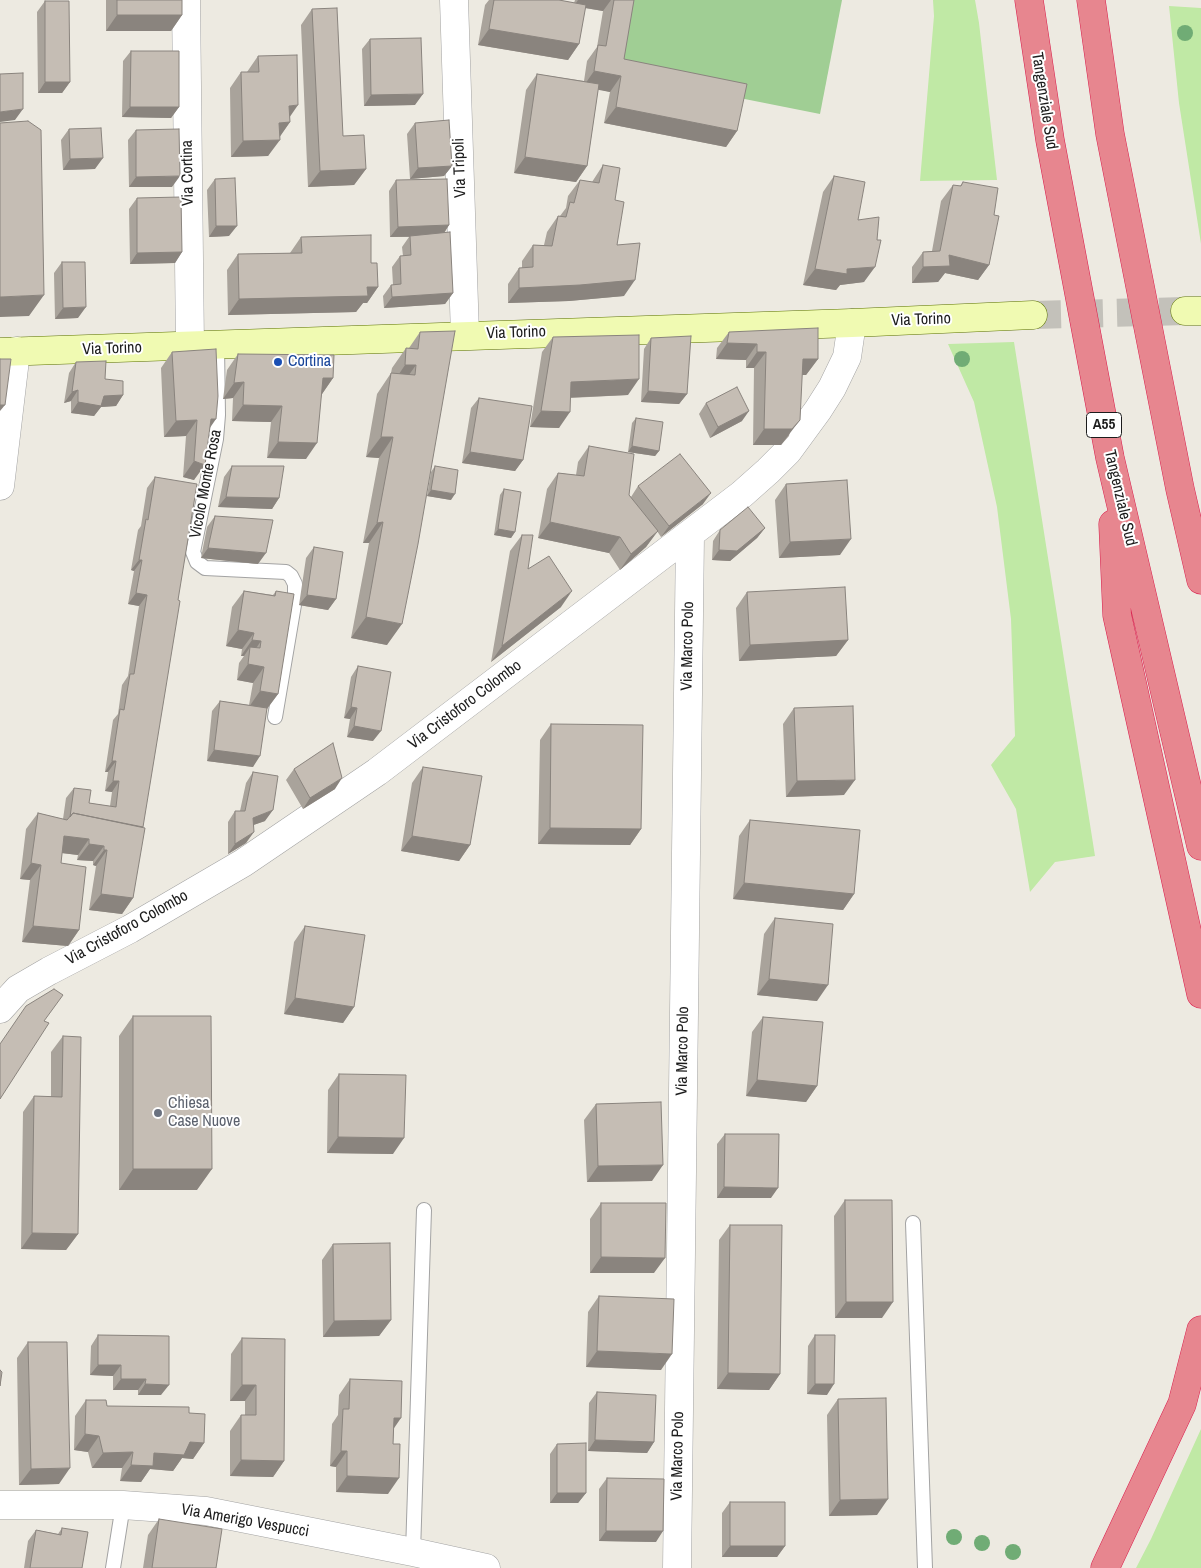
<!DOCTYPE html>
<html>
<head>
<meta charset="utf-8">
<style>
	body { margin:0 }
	canvas { display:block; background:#edeae1 }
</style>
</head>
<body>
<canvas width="1201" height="1568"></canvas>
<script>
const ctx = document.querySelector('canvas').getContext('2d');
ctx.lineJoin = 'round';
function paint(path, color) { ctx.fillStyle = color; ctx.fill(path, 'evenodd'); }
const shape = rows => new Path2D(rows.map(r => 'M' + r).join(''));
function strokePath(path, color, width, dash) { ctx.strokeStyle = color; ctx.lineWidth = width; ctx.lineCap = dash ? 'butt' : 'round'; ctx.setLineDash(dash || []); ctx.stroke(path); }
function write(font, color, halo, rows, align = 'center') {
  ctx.font = font + ' "Archivo Narrow",sans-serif'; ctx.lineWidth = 4; ctx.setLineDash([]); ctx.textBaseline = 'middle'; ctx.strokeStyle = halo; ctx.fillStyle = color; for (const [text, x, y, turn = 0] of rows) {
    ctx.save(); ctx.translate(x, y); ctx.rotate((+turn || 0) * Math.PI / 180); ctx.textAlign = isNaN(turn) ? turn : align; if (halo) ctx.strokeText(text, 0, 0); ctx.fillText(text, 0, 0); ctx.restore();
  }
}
paint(shape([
	[933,0,975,0,979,23,997,180,920,181,934,16],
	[1169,6,1201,8,1201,244,1179,103],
	[1014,342,1095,856,1055,862,1030,892,1016,809,991,765,1015,736,1011,619,997,507,974,402,948,344],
	[1201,1429,1201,1568,1136,1568,1151,1539]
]), '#c0e9a5');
paint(shape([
	[632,0,842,0,820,114,619,74]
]), '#a0ce94');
strokePath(shape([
	[1033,315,1185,311]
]), '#c3c1ba', 28, [28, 14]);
const lane = shape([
	[217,345,218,415,216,439,193,552,197,562,205,568,286,572,291,576,295,584,295,599,275,717],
	[913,1223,925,1568],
	[413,1552,424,1210],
	[113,1568,123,1505]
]);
const street = shape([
	[186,0,190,346],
	[454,0,465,335],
	[0,486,16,351],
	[0,1009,18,989,49,971,130,929,243,863,377,772,741,495,768,471,788,451,818,410,832,388,847,357,852,323],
	[0,1505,123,1505,206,1511,413,1552,486,1568],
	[677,1568,690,535]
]);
const secondary = shape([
	[1185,311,1201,311],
	[0,352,852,323,1033,315]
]);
const highway = shape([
	[1029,0,1050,140,1110,458,1201,846],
	[1091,0,1110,134,1180,489,1201,580],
	[1113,524,1117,615,1201,994],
	[1105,1568,1182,1404,1201,1330]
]);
strokePath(lane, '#a3a3a3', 16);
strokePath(street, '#a3a3a3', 29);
strokePath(secondary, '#5c7203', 29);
strokePath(highway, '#d9204e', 29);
strokePath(lane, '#fff', 14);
strokePath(street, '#fff', 28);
strokePath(secondary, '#f0fab2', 28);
strokePath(highway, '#e7868f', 28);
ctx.fillStyle = '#70ac75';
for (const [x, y] of [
	[1185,33],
	[962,359],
	[954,1537],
	[982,1543],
	[1013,1552]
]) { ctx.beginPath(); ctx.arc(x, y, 8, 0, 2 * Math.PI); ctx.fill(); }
paint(shape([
	[106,0,182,0,182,15,171,31,106,31],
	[489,0,559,0,574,3,575,0,634,0,624,59,737,131,726,147,604,123,610,92,598,89,587,166,576,182,514,173,526,90,537,74,584,81,587,61,597,47,603,11,585,8,579,44,568,60,478,45,485,5],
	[45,1,70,82,62,93,38,93,37,12],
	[312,9,343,136,366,169,354,185,308,187,301,25],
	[370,39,415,105,364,106,362,49],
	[131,51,179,107,171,118,122,117,123,61],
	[258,56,290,117,290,122,279,137,268,156,231,157,230,88,241,72,247,72],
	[415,123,452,166,444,176,410,179,407,134],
	[69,129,95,169,63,170,61,140],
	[136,130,172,187,129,187,128,140],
	[603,165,615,200,617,245,624,296,569,301,508,303,508,284,519,268,522,268,522,261,533,245,544,245,547,232,558,216,560,216,566,208,568,196,580,180,592,182],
	[834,176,858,220,877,240,864,282,840,285,836,290,803,285,823,192],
	[215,179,229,236,209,237,207,190],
	[396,180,449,225,444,233,453,293,445,304,384,308,383,296,391,285,393,285,392,267,400,256,403,256,402,247,409,237,390,237,389,191],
	[963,182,994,215,989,265,978,280,945,273,938,282,912,283,912,267,923,252,932,251,941,201,953,185,960,186],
	[137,198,182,252,175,263,130,264,129,209],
	[301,237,371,263,378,287,367,303,363,303,356,312,228,315,227,270,238,254,290,253],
	[62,262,78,318,55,319,54,273],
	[420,332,387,645,351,638,369,543,363,543,379,458,366,457,377,394,391,373,392,368,406,348,409,348],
	[729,332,818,359,806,375,802,375,789,436,781,445,753,445,754,368,746,368,746,360,716,359,717,348],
	[553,337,628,395,570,398,559,428,530,427,542,352],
	[651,338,687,394,679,404,641,402,644,349],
	[172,352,209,429,194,480,183,477,186,436,164,437,161,368],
	[238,354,333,378,322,394,306,459,267,458,271,422,232,421,233,398,223,399,227,370],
	[76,362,105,379,123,395,116,406,101,407,94,416,71,413,71,401,64,403,69,373],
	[479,398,523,460,515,471,462,463,471,408],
	[706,403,742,421,710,438,699,414],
	[636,418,659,451,655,456,628,452,632,423],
	[589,446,631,497,638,486,703,504,661,537,657,531,646,547,620,570,609,553,538,538,547,489,558,473,576,475,578,462],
	[232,466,279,498,272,509,218,507,224,477],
	[435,466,451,500,427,496,431,472],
	[155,477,143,827,133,898,122,914,89,910,96,866,93,865,93,861,77,860,78,855,62,853,61,863,79,930,68,946,22,942,30,880,20,879,26,829,38,813,63,819,66,798,74,788,89,803,110,806,112,792,105,791,108,772,105,772,113,720,118,714,122,685,128,676,139,606,128,604,134,571,131,570,138,530,141,526,147,488],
	[786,484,840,555,779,558,775,500],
	[504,489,515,532,511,538,494,535,500,495],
	[215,516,258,564,201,558,207,527],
	[765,528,757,538,730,561,712,560,713,541,720,530],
	[522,535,528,569,561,607,491,662,510,551],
	[314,547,336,599,328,610,299,605,306,558],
	[244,591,273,595,276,591,278,694,267,709,253,767,207,761,212,711,220,701,249,705,253,683,237,680,239,663,244,656,241,656,242,649,226,646,232,607],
	[747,592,848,640,836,656,739,661,736,608],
	[358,666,373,741,347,737,350,719,344,718,351,677],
	[794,708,844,795,786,797,783,724],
	[551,724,641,829,630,845,538,844,540,740],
	[423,767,470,845,459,861,401,851,412,783],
	[294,769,335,789,303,809,286,780],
	[253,772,265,821,253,825,246,843,228,854,228,822,235,811,240,811,246,783],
	[750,820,854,894,843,910,733,899,739,836],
	[775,918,817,1001,757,995,764,934],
	[305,926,354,1007,343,1023,284,1014,294,942],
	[133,1016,197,1190,119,1190,119,1036],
	[763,1017,817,1086,806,1102,746,1096,752,1032],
	[63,1036,78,1234,66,1250,21,1249,23,1112,34,1096,51,1097,51,1052],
	[339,1074,393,1154,327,1153,328,1090],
	[596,1104,652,1181,587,1182,584,1120],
	[725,1134,771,1198,717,1198,717,1144],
	[845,1200,882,1318,835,1318,834,1216],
	[601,1203,654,1273,590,1273,590,1219],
	[730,1225,780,1374,769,1390,717,1389,719,1240],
	[333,1244,391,1320,379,1336,323,1337,322,1260],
	[599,1296,661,1370,586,1367,588,1312],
	[98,1335,169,1336,161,1395,138,1395,138,1390,113,1390,113,1376,90,1375,91,1346],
	[815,1335,827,1395,807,1394,808,1346],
	[242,1338,284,1461,273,1477,230,1476,230,1431,241,1415,245,1415,245,1401,230,1401,231,1354],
	[28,1342,59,1484,19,1485,17,1358],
	[350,1379,394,1428,393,1444,388,1494,336,1492,336,1467,330,1466,332,1424,338,1415,339,1395],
	[597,1392,654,1442,647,1453,588,1451,589,1403],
	[838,1399,877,1515,829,1516,827,1415],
	[86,1400,107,1406,189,1413,204,1443,193,1459,182,1458,173,1471,150,1469,141,1482,120,1481,122,1468,92,1468,88,1452,74,1450,75,1416],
	[557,1444,586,1493,578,1503,550,1503,550,1454],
	[607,1478,656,1542,599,1541,599,1489],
	[730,1502,785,1546,777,1557,722,1557,722,1513],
	[159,1519,216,1568,143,1568,148,1535],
	[62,1528,82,1568,24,1568,28,1541,36,1530,58,1534]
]), '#a9a39b');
paint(shape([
	[578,0,611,0,603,11,574,6],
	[117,15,182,15,171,31,106,31],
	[489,29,579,44,568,60,478,45],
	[594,71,621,76,610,92,583,87],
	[45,82,70,82,62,93,38,93],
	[423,94,415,105,364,106,371,95],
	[298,105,287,121,289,106],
	[130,107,179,107,171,118,122,117],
	[616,107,737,131,726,147,604,123],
	[23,109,15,120,0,122,0,112],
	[290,122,279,138,279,123],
	[280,140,268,156,231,157,243,141],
	[525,157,587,166,576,182,514,173],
	[103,158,95,169,63,170,70,159],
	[452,166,444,176,410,179,418,168],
	[366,169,354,185,308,187,320,171],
	[180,176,172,187,129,187,136,177],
	[449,225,442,236,390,237,398,227],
	[216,226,237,226,229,236,209,237],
	[182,252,175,263,130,264,137,253],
	[949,255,989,265,978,280,945,273,938,282,912,283,923,267],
	[875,267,864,282,840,285,836,290,803,285,815,269,847,269],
	[635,280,624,296,569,301,508,303,519,288],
	[367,287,378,287,367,303,363,303,356,312,228,315,239,299],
	[453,293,445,304,384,308,392,297],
	[44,295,29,316,0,317,0,297],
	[86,307,78,318,55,319,63,308],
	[727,343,757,344,746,360,716,359],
	[757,352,766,352,754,368,746,368],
	[803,359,818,359,806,375,791,375],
	[405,365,416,365,401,386,391,386],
	[323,378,333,378,322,394,312,394],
	[639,379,628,395,560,398,571,382],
	[244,382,233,398,223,399,234,383],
	[78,390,71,401,64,403,72,392],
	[648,391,687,394,679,404,641,402],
	[123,395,116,406,101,407,94,416,71,413,78,402,104,396],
	[0,405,5,405,0,411],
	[243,405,282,406,271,422,232,421],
	[541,411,570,412,559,428,530,427],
	[749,411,742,421,710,438,718,427],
	[211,419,216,419,205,435],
	[197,420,186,436,164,437,176,421],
	[800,420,781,445,753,445,764,429],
	[381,437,393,437,379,458,366,457],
	[278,442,317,443,306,459,267,458],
	[632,446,659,451,655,456,628,452],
	[470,452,523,460,515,471,462,463],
	[194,461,205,465,194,480,183,477],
	[431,490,455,494,451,500,427,496],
	[711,493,703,504,661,537,669,526],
	[226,497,279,498,272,509,218,507],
	[383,522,369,543,363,543,377,523],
	[550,522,620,537,609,553,538,538],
	[765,528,757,538,730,561,712,560,719,550],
	[498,529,515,532,511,538,494,535],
	[658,531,646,547,620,570,631,554],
	[851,539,840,555,779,558,790,542],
	[208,548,266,553,258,564,201,558],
	[139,560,142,560,134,571,131,570],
	[572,591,561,607,491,662,502,646],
	[136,593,147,595,139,606,128,604],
	[307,595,336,599,328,610,299,605],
	[366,617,402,624,387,645,351,638],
	[238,630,254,633,242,649,226,646],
	[252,640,261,641,250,657,250,647,244,656,241,656],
	[848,640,836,656,739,661,750,645],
	[248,664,264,667,253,683,237,680],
	[260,691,278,694,266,710,249,707],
	[351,707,357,708,350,719,344,718],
	[354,726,381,731,373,741,347,737],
	[214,750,260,756,253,767,207,761],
	[112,761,116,761,108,772,105,772],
	[342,778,335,789,303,809,310,798],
	[855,780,844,795,786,797,797,781],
	[113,781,119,781,112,792,105,791],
	[273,810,265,821,245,828,253,818],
	[550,828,641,829,630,845,538,844],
	[254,832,246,843,228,854,235,844],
	[64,836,89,839,78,855,53,852],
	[412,836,470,845,459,861,401,851],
	[89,844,104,846,93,861,77,860],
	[104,850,107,850,96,866,93,865],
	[31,863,41,865,30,880,20,879],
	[744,883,854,894,843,910,733,899],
	[101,894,133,898,122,914,89,910],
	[33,926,79,930,68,946,22,942],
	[769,979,828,985,817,1001,757,995],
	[295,998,354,1007,343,1023,284,1014],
	[757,1080,817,1086,806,1102,746,1096],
	[338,1137,404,1138,393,1154,327,1153],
	[663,1165,652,1181,587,1182,598,1166],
	[133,1169,212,1169,197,1190,119,1190],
	[724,1187,778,1188,771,1198,717,1198],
	[32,1233,78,1234,66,1250,21,1249],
	[601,1257,665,1258,654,1273,590,1273],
	[846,1302,893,1302,882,1318,835,1318],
	[391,1320,379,1336,323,1337,334,1321],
	[597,1351,672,1354,661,1370,586,1367],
	[98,1365,121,1365,113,1376,90,1375],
	[728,1373,780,1374,769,1390,717,1389],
	[121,1379,146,1379,138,1390,113,1390],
	[145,1384,169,1385,161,1395,138,1395],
	[815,1384,834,1384,827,1395,807,1394],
	[242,1385,256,1385,245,1401,230,1401],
	[394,1418,401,1418,390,1434],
	[85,1434,99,1436,88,1452,74,1450],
	[595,1440,654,1442,647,1453,588,1451],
	[190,1442,204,1443,193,1459,182,1458,173,1471,150,1469,141,1482,120,1481,131,1465,154,1453],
	[341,1451,347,1451,336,1467,330,1466],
	[133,1452,122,1468,92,1468,103,1453],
	[241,1460,284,1461,273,1477,230,1476],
	[70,1468,59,1484,19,1485,31,1469],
	[347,1476,399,1478,388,1494,336,1492],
	[557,1493,586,1493,578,1503,550,1503],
	[888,1499,877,1515,829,1516,840,1500],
	[606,1531,663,1531,656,1542,599,1541],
	[730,1546,785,1546,777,1557,722,1557]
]), '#8a847e');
const building = shape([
	[117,0,182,0,182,15,117,15,117,0],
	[494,0,559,0,586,5,579,44,489,29,494,0],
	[614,0,634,0,624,59,747,84,737,131,616,107,621,76,594,71,598,45,606,46,614,0],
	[45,1,69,1,70,82,45,82,45,1],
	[337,8,343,136,364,135,366,169,320,171,312,9,337,8],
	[421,38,423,94,371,95,370,39,421,38],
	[131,51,179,51,179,107,130,107,131,51],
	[297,55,298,105,289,106,290,122,279,123,280,140,243,141,241,72,259,72,258,56,297,55],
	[23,73,23,109,0,112,0,74,23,73],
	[537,74,599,84,587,166,525,157,537,74],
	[449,120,452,166,418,168,415,123,449,120],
	[28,121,41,130,44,295,0,297,0,123,28,121],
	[101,128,103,158,70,159,69,129,101,128],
	[179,129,180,176,136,177,136,130,179,129],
	[603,165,620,168,615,200,624,202,617,245,640,243,635,280,580,285,519,288,519,268,533,267,533,245,552,246,558,216,566,217,570,202,574,203,580,180,599,183,603,165],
	[834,176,865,182,858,220,879,217,877,240,881,240,875,267,847,269,847,274,815,269,834,176],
	[235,178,237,226,216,226,215,179,235,178],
	[447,179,449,225,398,227,396,180,447,179],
	[963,182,998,188,994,215,999,216,989,265,949,255,950,266,923,267,923,252,940,251,953,185,961,186,963,182],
	[181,197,182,252,137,253,137,198,181,197],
	[450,232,453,293,392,297,391,285,401,284,400,256,411,255,410,236,450,232],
	[371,235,371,263,377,263,378,287,367,287,368,296,239,299,238,254,302,253,301,237,371,235],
	[62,262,85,262,86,307,63,308,62,262],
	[818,328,818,359,803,359,800,420,792,429,764,429,766,352,757,352,757,344,727,343,729,332,818,328],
	[455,331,418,544,402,624,366,617,383,522,377,523,393,437,381,437,391,373,415,375,416,365,405,365,406,348,418,349,420,332,455,331],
	[639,335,639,379,571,382,570,412,541,411,553,337,639,335],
	[691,336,687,394,648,391,651,338,691,336],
	[216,349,218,396,216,419,211,419,205,465,194,461,197,420,176,421,172,352,216,349],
	[238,354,334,355,333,378,323,378,317,443,278,442,282,406,243,405,244,382,234,383,238,354],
	[0,359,11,359,5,405,0,405,0,359],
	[106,361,105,379,123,381,123,395,104,396,101,406,78,402,78,390,72,392,76,362,106,361],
	[737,387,749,411,718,427,706,403,737,387],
	[479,398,532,406,523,460,470,452,479,398],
	[636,418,663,422,659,451,632,446,636,418],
	[589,446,634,454,629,495,658,531,631,554,620,537,550,522,558,473,584,476,589,446],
	[680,454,711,493,669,526,638,486,680,454],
	[232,466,284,466,279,498,226,497,232,466],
	[435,466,458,470,455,494,431,490,435,466],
	[155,477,197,484,178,600,180,601,143,827,73,813,70,817,74,788,91,790,89,803,116,807,119,781,113,781,116,761,112,761,120,709,124,710,130,674,134,674,147,595,136,593,142,560,139,560,146,519,148,520,155,477],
	[847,480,851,539,790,542,786,484,847,480],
	[504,489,521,492,515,532,498,529,504,489],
	[748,507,765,528,737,551,719,550,720,530,748,507],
	[215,516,273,520,266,553,208,548,215,516],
	[522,535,533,535,528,569,549,556,572,591,502,646,522,535],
	[314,547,343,552,336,599,307,595,314,547],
	[845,587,848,640,750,645,747,592,845,587],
	[244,591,275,596,276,591,294,594,278,694,260,691,264,667,248,664,250,647,260,648,261,641,252,640,254,633,238,630,244,591],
	[358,666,391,672,381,731,354,726,357,708,351,707,358,666],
	[220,701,267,708,260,756,214,750,220,701],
	[853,706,855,780,797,781,794,708,853,706],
	[551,724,643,725,641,829,550,828,551,724],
	[333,743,342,778,310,798,294,769,333,743],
	[423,767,482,776,470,845,412,836,423,767],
	[253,772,278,776,273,810,253,818,254,832,235,844,235,811,245,811,253,772],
	[38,813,67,820,73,813,145,828,133,898,101,894,107,850,104,850,104,846,89,844,89,839,64,836,61,863,86,867,79,930,33,926,41,865,31,863,38,813],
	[750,820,860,830,854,894,744,883,750,820],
	[775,918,833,924,828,985,769,979,775,918],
	[305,926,365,935,354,1007,295,998,305,926],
	[54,989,63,995,44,1021,49,1023,0,1099,0,1044,26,1006,54,989],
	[133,1016,211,1016,212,1169,133,1169,133,1016],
	[763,1017,823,1022,817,1086,757,1080,763,1017],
	[63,1036,81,1037,78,1234,32,1233,34,1096,62,1097,63,1036],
	[339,1074,406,1075,404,1138,338,1137,339,1074],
	[661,1102,663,1165,598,1166,596,1104,661,1102],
	[725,1134,779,1134,778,1188,724,1187,725,1134],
	[845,1200,892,1200,893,1302,846,1302,845,1200],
	[601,1203,666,1203,665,1258,601,1257,601,1203],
	[730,1225,782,1225,780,1374,728,1373,730,1225],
	[390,1243,391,1320,334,1321,333,1244,390,1243],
	[599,1296,674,1299,672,1354,597,1351,599,1296],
	[98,1335,169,1336,169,1385,145,1384,146,1379,121,1379,121,1365,98,1365,98,1335],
	[815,1335,835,1335,834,1384,815,1384,815,1335],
	[242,1338,285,1339,284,1461,241,1460,241,1415,256,1415,256,1385,242,1385,242,1338],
	[28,1342,67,1342,70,1468,31,1469,28,1342],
	[0,1370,2,1372,0,1386,0,1370],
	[350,1379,402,1381,401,1418,394,1418,393,1444,400,1444,399,1478,347,1476,347,1451,341,1451,343,1409,349,1409,350,1379],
	[597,1392,656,1395,654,1442,595,1440,597,1392],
	[886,1398,888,1499,840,1500,838,1399,886,1398],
	[86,1400,106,1400,107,1406,189,1407,189,1413,205,1414,204,1443,190,1442,184,1455,154,1453,153,1466,131,1465,133,1452,103,1453,99,1436,85,1434,86,1400],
	[586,1443,586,1493,557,1493,557,1444,586,1443],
	[607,1478,664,1479,663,1531,606,1531,607,1478],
	[730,1502,785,1502,785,1546,730,1546,730,1502],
	[159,1519,222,1529,216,1568,152,1568,159,1519],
	[62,1528,88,1532,82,1568,30,1568,36,1530,61,1535,62,1528]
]);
paint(building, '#c5bdb4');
strokePath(building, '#8a847e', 1);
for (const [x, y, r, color] of [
	[278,362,5,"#1a4fb4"],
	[158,1113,5,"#6b7280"]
]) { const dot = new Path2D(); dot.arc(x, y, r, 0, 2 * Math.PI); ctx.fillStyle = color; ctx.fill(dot); strokePath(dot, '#fff', 2); }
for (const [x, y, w] of [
	[1104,425,35]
]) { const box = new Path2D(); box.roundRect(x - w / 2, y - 12.5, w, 25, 4); ctx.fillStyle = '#fff'; ctx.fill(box); strokePath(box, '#1c1c1c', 1); }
write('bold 15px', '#1c1c1c', null, [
	["A55",1104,425]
]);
write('16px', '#1c1c1c', '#fff', [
	["Tangenziale Sud",1044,101,81],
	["Via Tripoli",460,168,-92],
	["Via Cortina",188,173,-91],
	["Via Torino",921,320,-2],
	["Via Torino",516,333,-2],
	["Via Torino",112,349,-2],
	["Vicolo Monte Rosa",206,484,-79],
	["Tangenziale Sud",1120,498,77],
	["Via Marco Polo",688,646,-89],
	["Via Cristoforo Colombo",465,705,-37],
	["Via Cristoforo Colombo",127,928,-29],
	["Via Marco Polo",683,1051,-89],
	["Via Marco Polo",678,1456,-89],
	["Via Amerigo Vespucci",245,1521,10]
]);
write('16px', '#164399', '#fff', [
	["Cortina",288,362]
], 'left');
write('16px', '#5b616d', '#fff', [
	["Chiesa",168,1104],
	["Case Nuove",168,1122]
], 'left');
</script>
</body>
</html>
